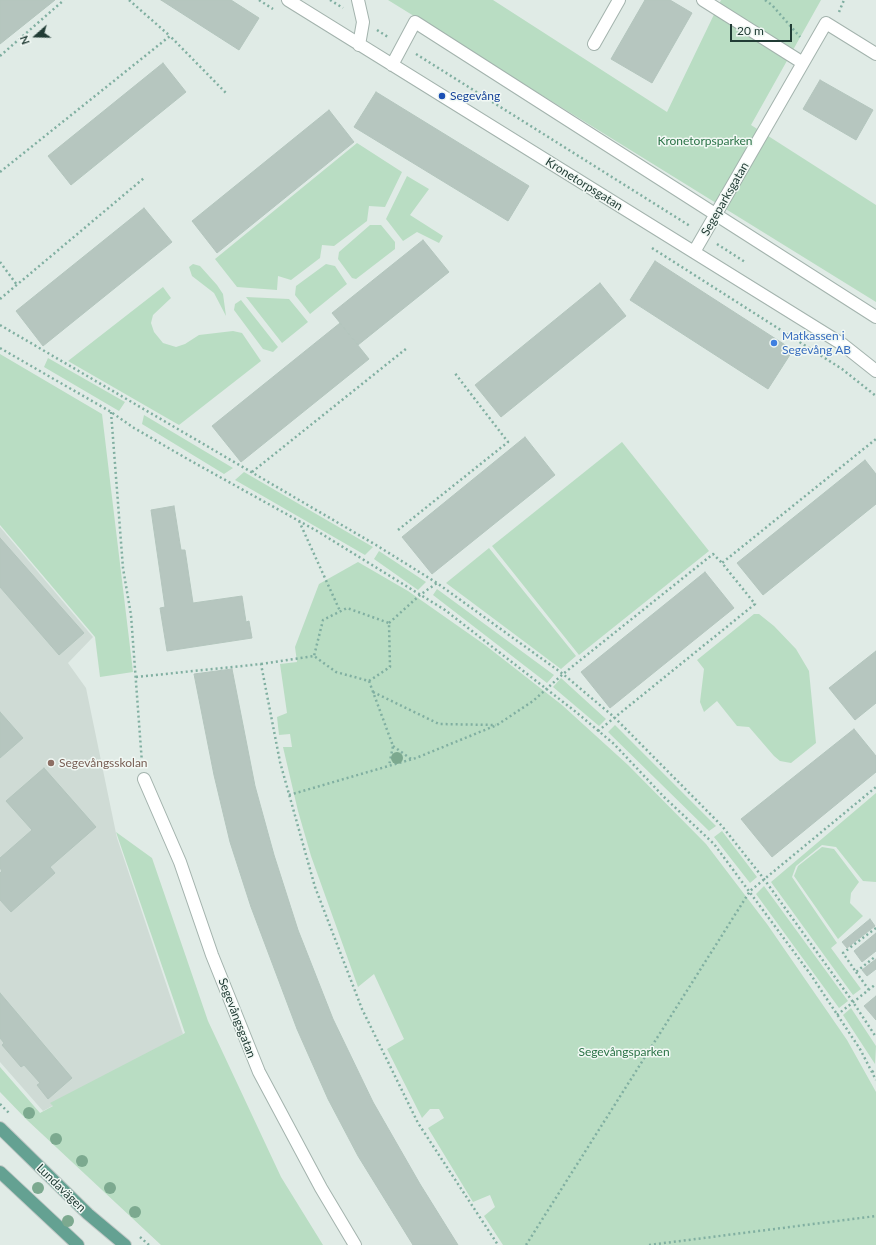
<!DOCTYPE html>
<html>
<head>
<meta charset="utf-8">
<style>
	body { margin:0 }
	#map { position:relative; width:876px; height:1245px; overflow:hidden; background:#e0ebe6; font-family:Lato,sans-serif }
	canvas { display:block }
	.north { position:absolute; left:16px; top:16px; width:40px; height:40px; -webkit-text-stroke:3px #f1f8f4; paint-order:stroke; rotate:250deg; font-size:11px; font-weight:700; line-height:16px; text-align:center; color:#213c35 }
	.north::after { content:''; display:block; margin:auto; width:14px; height:18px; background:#213c35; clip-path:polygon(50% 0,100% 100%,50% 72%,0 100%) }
	.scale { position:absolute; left:730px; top:24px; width:62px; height:18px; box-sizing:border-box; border:2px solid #213c35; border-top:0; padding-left:5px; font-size:12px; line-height:14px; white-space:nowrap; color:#213c35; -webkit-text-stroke:3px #f1f8f4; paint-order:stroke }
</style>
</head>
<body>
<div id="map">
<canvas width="876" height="1245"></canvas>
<div class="north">N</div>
<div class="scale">20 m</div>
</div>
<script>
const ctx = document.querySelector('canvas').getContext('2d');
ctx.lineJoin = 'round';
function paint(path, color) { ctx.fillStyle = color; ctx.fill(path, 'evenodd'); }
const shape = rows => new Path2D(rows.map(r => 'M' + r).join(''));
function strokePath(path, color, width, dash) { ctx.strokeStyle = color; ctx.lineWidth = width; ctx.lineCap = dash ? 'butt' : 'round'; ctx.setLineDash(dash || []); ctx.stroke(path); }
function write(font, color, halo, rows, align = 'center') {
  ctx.font = font + ' Lato,sans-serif'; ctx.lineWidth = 3; ctx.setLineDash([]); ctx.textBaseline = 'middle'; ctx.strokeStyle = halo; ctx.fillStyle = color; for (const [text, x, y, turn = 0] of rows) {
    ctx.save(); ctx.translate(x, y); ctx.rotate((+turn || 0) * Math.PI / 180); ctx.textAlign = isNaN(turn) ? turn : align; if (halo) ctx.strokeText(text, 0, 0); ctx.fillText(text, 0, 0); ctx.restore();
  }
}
paint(shape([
	[0,527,93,637,68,663,86,688,117,838,183,1034,43,1111,0,1062]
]), '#cfdbd5');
paint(shape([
	[388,0,493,0,667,112,721,0,821,0,751,125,876,205,876,302],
	[357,143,402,172,385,207,369,206,367,221,334,246,322,245,320,258,291,280,278,276,277,290,237,287,215,259],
	[407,176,429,189,410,215,443,236,439,243,417,232,403,241,386,219],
	[370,225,381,225,395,242,395,249,356,279,352,278,338,259,339,252],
	[193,264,200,266,217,285,223,294,226,316,214,293,192,276,189,267],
	[326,264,335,266,347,284,310,314,295,295,296,286],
	[163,287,171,298,153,315,151,323,154,332,163,343,176,347,185,344,199,335,233,331,242,333,261,361,179,425,68,361],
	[246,297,289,299,308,322,282,343],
	[241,300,278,347,273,352,263,349,234,310,235,304],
	[0,354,102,414,133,672,100,677,95,637,0,525],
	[48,358,125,402,119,411,44,367],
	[144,415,233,468,224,474,142,424],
	[622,442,709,551,579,655,492,546],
	[244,472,373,547,365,555,235,480],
	[489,548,576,656,561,669,446,583],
	[379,551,426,582,418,590,374,559],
	[358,562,408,591,485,645,562,705,628,765,706,844,767,924,847,1040,876,1092,876,1245,503,1245,484,1216,495,1207,490,1195,473,1202,428,1128,444,1118,439,1109,430,1109,422,1118,387,1049,404,1039,374,974,358,987,311,856,298,811,283,747,292,747,290,734,279,735,277,717,287,713,280,664,297,662,295,647,319,584],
	[437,589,554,675,547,683,433,595],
	[754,614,759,614,774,626,796,649,809,671,816,743,791,763,780,761,774,756,749,727,737,726,717,701,704,712,700,702,704,669,697,660],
	[561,678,606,719,599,726,553,687],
	[615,725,716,826,709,831,608,732],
	[876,793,876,882,863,881,836,847,822,845,796,866,792,877,837,943,831,948,861,989,853,995,771,882],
	[722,831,757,877,750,883,714,837],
	[116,832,152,858,208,1021,281,1177,323,1245,161,1245,27,1120,0,1092,0,1067,40,1113,53,1106,50,1103,185,1033],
	[822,847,834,849,859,882,851,893,850,903,863,916,838,939,794,876,798,866],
	[764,886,848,1001,839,1008,756,894],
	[851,1008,876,1046,875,1064,843,1015]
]), '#b9ddc3');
const building = shape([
	[0,0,55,0,0,44,0,0],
	[161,0,231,0,259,18,239,50,161,0],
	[645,0,670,0,692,13,652,83,611,59,645,0],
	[163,63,186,92,71,185,48,156,163,63],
	[820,80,873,110,856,140,803,109,820,80],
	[376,92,529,186,508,221,354,127,376,92],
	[329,110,354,142,217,253,192,221,329,110],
	[144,208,172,242,43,346,16,311,144,208],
	[423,240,449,272,358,345,332,313,423,240],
	[655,261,793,350,768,389,630,300,655,261],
	[600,283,626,316,501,417,475,385,600,283],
	[340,323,369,359,241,462,212,426,340,323],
	[525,437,555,475,432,574,402,537,525,437],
	[865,460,876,474,876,504,763,595,737,563,865,460],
	[174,506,181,550,185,550,193,603,242,596,246,622,249,621,252,638,167,651,160,608,165,607,151,510,174,506],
	[0,538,84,633,59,655,0,587,0,538],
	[705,572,734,608,610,708,581,672,705,572],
	[876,651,876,703,855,720,829,688,876,651],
	[232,669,255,786,274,855,298,930,333,1019,373,1102,420,1184,458,1245,413,1245,358,1156,328,1099,297,1029,251,907,230,842,214,775,194,674,232,669],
	[0,712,23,738,0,758,0,712],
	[854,729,876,756,876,772,772,857,741,819,854,729],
	[44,768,96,827,50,867,55,873,11,912,0,900,0,873,2,871,0,868,0,858,32,830,6,801,44,768],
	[870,919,875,926,847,948,842,942,870,919],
	[876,933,876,951,862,962,854,951,876,933],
	[876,959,876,969,867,976,862,970,876,959],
	[0,993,72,1078,48,1099,37,1085,40,1083,24,1065,21,1067,2,1045,4,1043,0,1038,0,993],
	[876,996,876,1020,864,1006,876,996]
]);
paint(building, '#b6c6bf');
strokePath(building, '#b3c5bd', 1);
const minor = shape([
	[288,0,842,344,876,371],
	[358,0,363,22,359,45],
	[703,0,803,63],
	[594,44,619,0],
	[392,65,415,22,876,317],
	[694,252,826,23,876,54],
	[144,779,180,862,212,955,259,1072,321,1188,355,1245]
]);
const major = shape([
	[0,1128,88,1214,125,1245],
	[0,1172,78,1245]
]);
strokePath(minor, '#a3b3ad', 14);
strokePath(major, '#c1c8c6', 14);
strokePath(shape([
	[129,0,170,36],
	[259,0,273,9],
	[330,0,343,8],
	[765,0,772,5,800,37],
	[839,12,844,0],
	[377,30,388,37],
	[416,54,690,226],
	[0,56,64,0],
	[0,172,170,36,226,93],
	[717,244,745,262],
	[652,248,842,369,876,396],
	[0,262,17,285],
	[0,299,144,178],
	[0,325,376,545,437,583,563,674,614,717,722,826,764,879,853,1002,876,1037],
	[0,348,111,412,134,428,191,461,317,531,445,610,576,712,614,744,664,797,714,844,811,975,860,1049,876,1080],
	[111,412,123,568,131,615,142,763],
	[252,472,407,348],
	[299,521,340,611],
	[398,530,508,442,454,372],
	[389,623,420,595,437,583],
	[261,664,314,656,336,672,369,681,390,667,389,623,347,608,323,620,314,656],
	[136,677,261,664,280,762,315,887,362,1009,418,1123,498,1245],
	[369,681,393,746,389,766],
	[373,692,439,724,496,725],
	[598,731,755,604,722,563,876,439],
	[393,746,411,759],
	[289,795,416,758,497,725,533,701,563,674,713,554,722,563],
	[876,928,843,953,856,972,876,956],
	[856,972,869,990],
	[837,1015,876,984],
	[872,1072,876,1069],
	[0,1104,9,1113],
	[140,1237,149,1245],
	[526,1245,750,891,876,787],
	[649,1245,876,1216]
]), '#80afa1', 2.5, [2, 3]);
strokePath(minor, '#fff', 12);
strokePath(major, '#64a192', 12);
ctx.fillStyle = '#7ca98f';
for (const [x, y] of [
	[397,758],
	[29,1113],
	[56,1139],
	[82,1161],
	[38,1188],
	[110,1188],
	[135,1212],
	[68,1221]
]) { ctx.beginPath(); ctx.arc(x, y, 6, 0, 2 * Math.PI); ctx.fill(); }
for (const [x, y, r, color] of [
	[442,96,4,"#1a4fb4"],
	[774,343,4,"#3f7fe0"],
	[51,763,4,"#8d6e63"]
]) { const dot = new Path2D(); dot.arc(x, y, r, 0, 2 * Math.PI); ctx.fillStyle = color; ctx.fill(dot); strokePath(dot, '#f1f8f4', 1.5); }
write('12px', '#164399', '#f1f8f4', [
	["Segevång",450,96]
], 'left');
write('12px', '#2b7347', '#f1f8f4', [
	["Kronetorpsparken",705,141],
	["Segevångsparken",624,1052]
]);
write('12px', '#213c35', '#f1f8f4', [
	["Kronetorpsgatan",584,184,32],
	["Segeparksgatan",725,199,-60],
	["Segevångsgatan",237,1018,69],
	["Lundavägen",61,1188,44]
]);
write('12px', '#366cbe', '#f1f8f4', [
	["Matkassen i",782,336],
	["Segevång AB",782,350]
], 'left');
write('12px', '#785e54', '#f1f8f4', [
	["Segevångsskolan",59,763]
], 'left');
</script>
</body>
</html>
